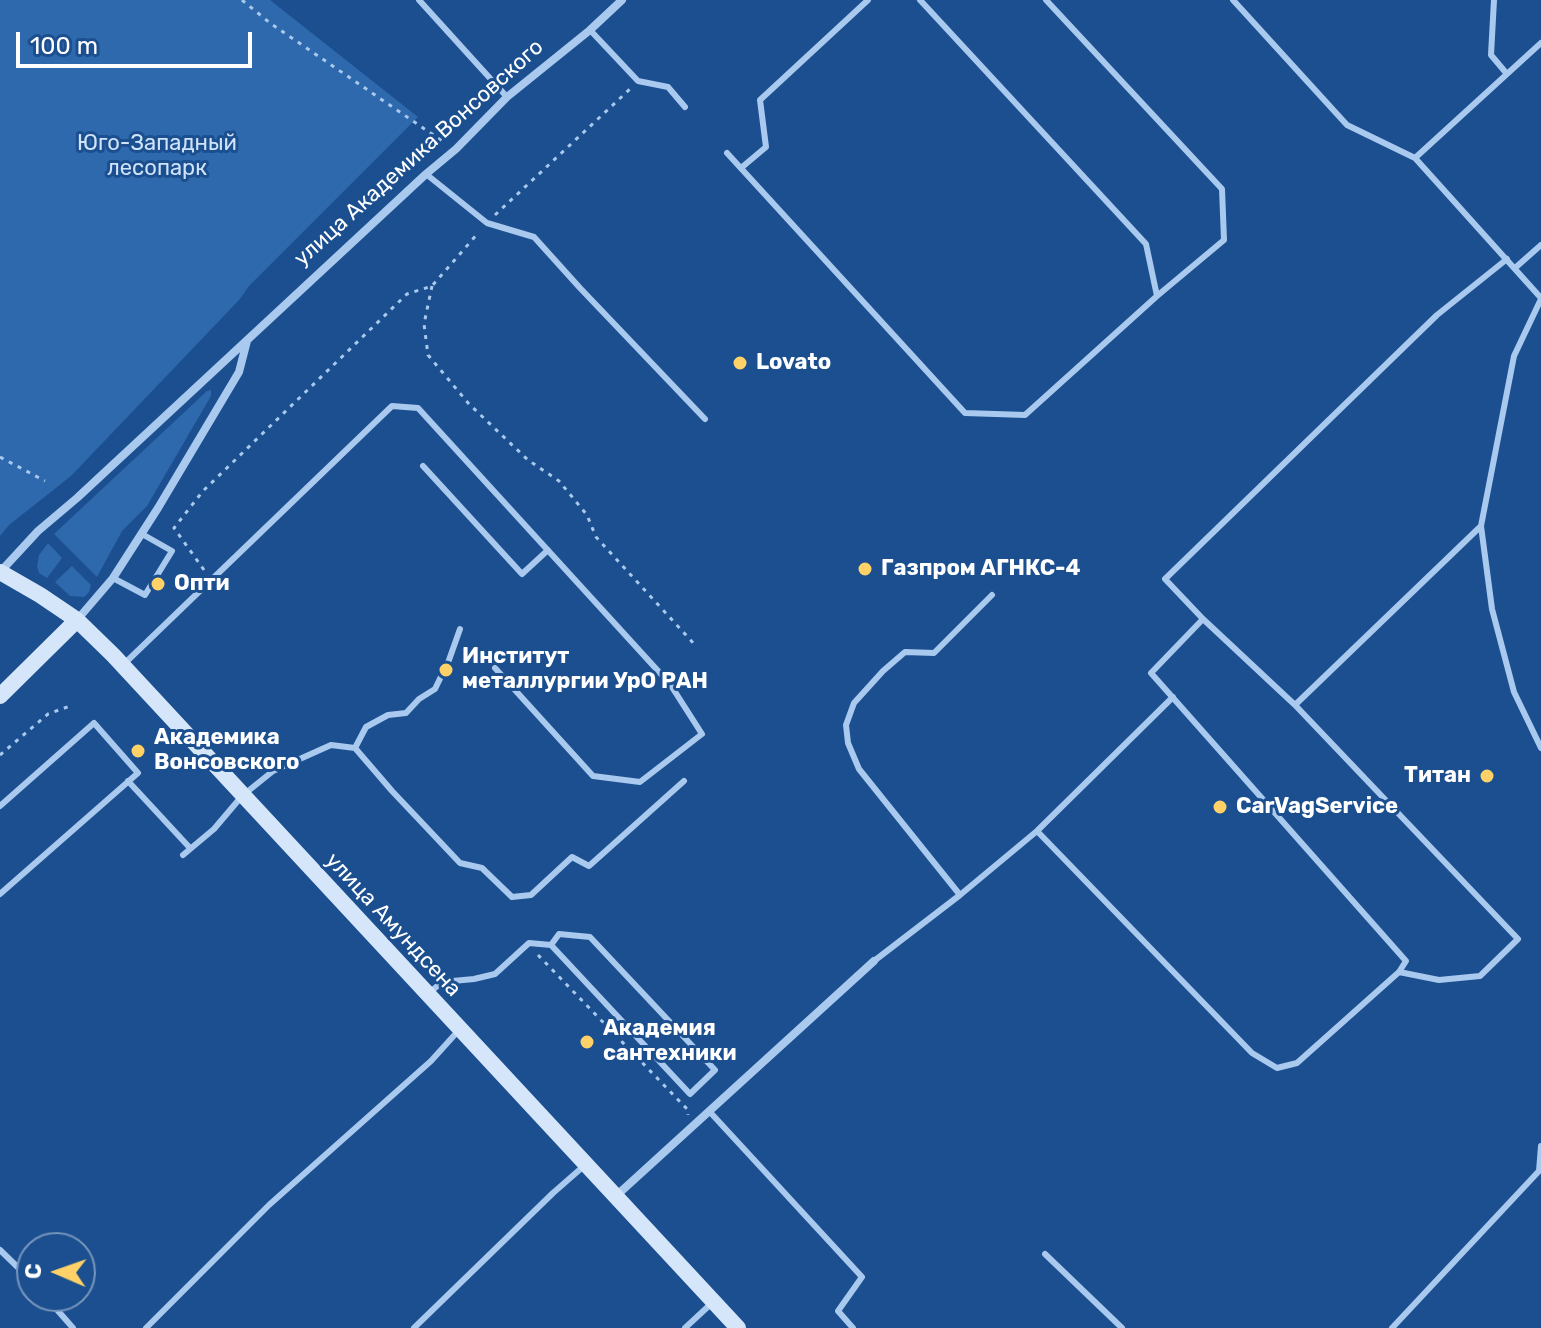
<!DOCTYPE html>
<html>
<head>
<meta charset="utf-8">
<style>
	body { margin:0 }
	#map { position:relative; width:1541px; height:1328px; overflow:hidden; background:#1b4f8f; font-family:Rubik,sans-serif }
	canvas { display:block }
	.north { position:absolute; left:16px; top:1232px; width:80px; height:80px; box-sizing:border-box; background:#1b4f8f; border:2px solid #7695bc; border-radius:50%; rotate:272deg; font-size:22px; font-weight:700; line-height:32px; text-align:center; color:#fff }
	.north::after { content:''; display:block; margin:auto; width:28px; height:36px; background:#ffd166; clip-path:polygon(50% 0,100% 100%,50% 72%,0 100%) }
	.scale { position:absolute; left:16px; top:32px; width:236px; height:36px; box-sizing:border-box; border:4px solid #fff; border-top:0; padding-left:10px; font-size:24px; line-height:28px; white-space:nowrap; color:#fff; -webkit-text-stroke:6px #1b4f8f; paint-order:stroke }
</style>
</head>
<body>
<div id="map">
<canvas width="1541" height="1328"></canvas>
<div class="north">С</div>
<div class="scale">100 m</div>
</div>
<script>
const ctx = document.querySelector('canvas').getContext('2d');
ctx.lineJoin = 'round';
function paint(path, color) { ctx.fillStyle = color; ctx.fill(path, 'evenodd'); }
const shape = rows => new Path2D(rows.map(r => 'M' + r).join(''));
function strokePath(path, color, width, dash) { ctx.strokeStyle = color; ctx.lineWidth = width; ctx.lineCap = dash ? 'butt' : 'round'; ctx.setLineDash(dash || []); ctx.stroke(path); }
function write(font, color, halo, rows, align = 'center') {
  ctx.font = font + ' Rubik,sans-serif'; ctx.lineWidth = 6; ctx.setLineDash([]); ctx.textBaseline = 'middle'; ctx.strokeStyle = halo; ctx.fillStyle = color; for (const [text, x, y, turn = 0] of rows) {
    ctx.save(); ctx.translate(x, y); ctx.rotate((+turn || 0) * Math.PI / 180); ctx.textAlign = isNaN(turn) ? turn : align; if (halo) ctx.strokeText(text, 0, 0); ctx.fillText(text, 0, 0); ctx.restore();
  }
}
paint(shape([
	[0,0,270,0,418,117,249,286,240,299,71,476,9,525,0,536],
	[211,390,211,396,147,506,122,531,97,577,54,534,207,391],
	[48,543,62,558,47,578,39,573,37,566,39,555],
	[72,566,91,585,89,592,84,597,70,596,55,582]
]), '#2e69ad');
strokePath(shape([
	[242,0,270,23,445,143],
	[495,215,630,89],
	[432,286,424,324,428,355,469,404,528,460,559,481,587,515,596,537,696,646],
	[0,457,45,481],
	[204,570,174,528,203,491,407,294,432,286,479,232],
	[0,755,48,714,70,706],
	[538,955,688,1110,688,1115]
]), '#a9c9ee', 3, [4, 6]);
strokePath(shape([
	[419,0,507,97],
	[1046,0,1222,189,1224,240,1157,296],
	[1233,0,1347,125,1415,158,1541,298],
	[1494,0,1491,55,1507,74],
	[590,30,638,81,668,87,685,107],
	[727,153,965,413,1025,415,1157,296,1146,244,920,0],
	[1415,158,1541,43],
	[741,168,766,147,760,100,868,0],
	[426,174,487,223,534,237,580,288,705,419],
	[1515,268,1541,245],
	[1541,299,1514,356,1481,526,1492,609,1514,692,1541,748],
	[423,466,522,574,548,550],
	[113,578,145,595,172,551,142,534],
	[125,663,392,406,418,408,670,684,702,734,640,782,593,776,495,668],
	[1295,705,1481,526],
	[355,748,366,727,388,715,406,713,419,699,435,689,449,660,460,629],
	[128,781,190,848],
	[0,806,94,723,138,773,0,894],
	[1037,831,1252,1053,1277,1068,1297,1063,1399,972,1406,961,1151,673,1203,619],
	[183,855,214,829,242,796,273,771,331,745,355,748,392,791,460,863,482,868,512,897,531,895,572,857,589,866,684,781],
	[960,895,859,769,848,743,846,725,854,703,883,671,905,652,934,653,992,595],
	[874,961,960,895,1037,831,1173,697],
	[1399,972,1439,980,1480,976,1518,939,1295,705,1203,619,1165,579,1437,315,1507,259],
	[429,993,442,982,474,979,495,974,529,943,551,945,690,1094,715,1070,590,937,559,934,551,945],
	[709,1111,862,1277,838,1311,853,1328],
	[0,1250,32,1281],
	[1045,1254,1122,1328],
	[45,1296,73,1328],
	[146,1328,269,1205,431,1061,459,1030],
	[414,1328,553,1193,585,1165],
	[685,1328,713,1302],
	[1392,1328,1539,1171,1541,1146]
]), '#a9c9ee', 6);
strokePath(shape([
	[1,571,38,531,77,498,426,174,456,149,507,97,590,30,622,0],
	[77,620,113,578,158,508,239,372,247,341],
	[616,1196,874,961]
]), '#a9c9ee', 8);
strokePath(shape([
	[0,572,40,595,77,620,113,655,738,1328],
	[0,696,77,620]
]), '#d6e6fa', 16);
for (const [x, y, r, color] of [
	[740,363,8,"#ffd166"],
	[865,569,8,"#ffd166"],
	[158,584,8,"#ffd166"],
	[446,670,8,"#ffd166"],
	[138,751,8,"#ffd166"],
	[1487,776,8,"#ffd166"],
	[1220,807,8,"#ffd166"],
	[587,1042,8,"#ffd166"]
]) { const dot = new Path2D(); dot.arc(x, y, r, 0, 2 * Math.PI); ctx.fillStyle = color; ctx.fill(dot); strokePath(dot, '#1b4f8f', 3); }
write('22px', '#cfe3fa', '#1b4f8f', [
	["Юго-Западный",157,144],
	["лесопарк",157,169]
]);
write('22px', '#fff', '#1b4f8f', [
	["улица Академика Вонсовского",419,153,-42],
	["улица Амундсена",393,925,47]
]);
write('bold 22px', '#fff', '#1b4f8f', [
	["Lovato",756,363],
	["Газпром АГНКС-4",881,569],
	["Опти",174,584],
	["Институт",462,657],
	["металлургии УрО РАН",462,682],
	["Академика",154,738],
	["Вонсовского",154,763],
	["Титан",1471,776,"right"],
	["CarVagService",1236,807],
	["Академия",603,1029],
	["сантехники",603,1054]
], 'left');
</script>
</body>
</html>
